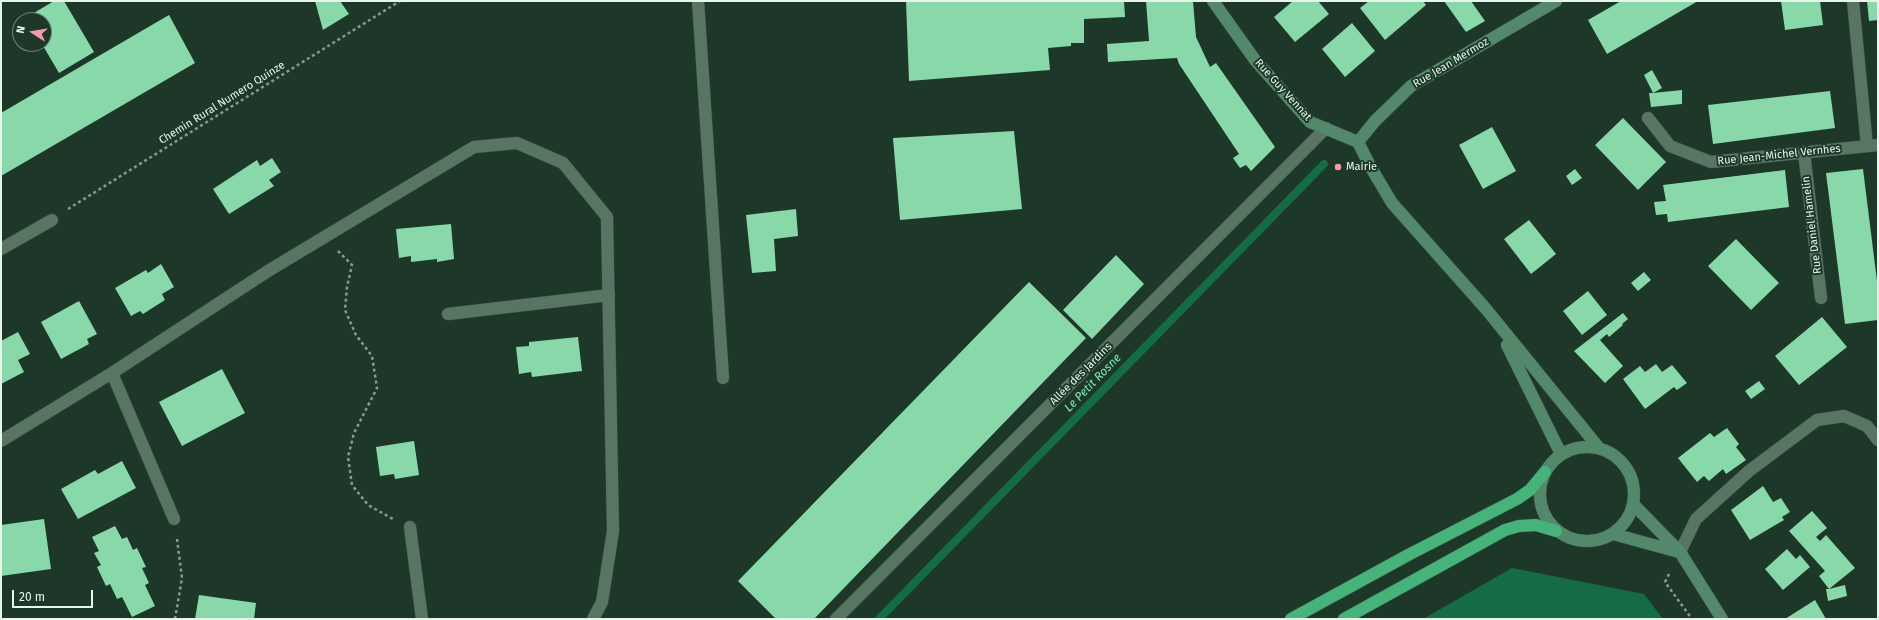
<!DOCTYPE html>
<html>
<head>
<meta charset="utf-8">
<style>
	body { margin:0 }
	#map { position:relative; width:1879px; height:620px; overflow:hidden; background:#1d3829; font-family:"Fira Sans",sans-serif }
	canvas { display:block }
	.frame { position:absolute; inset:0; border:2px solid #e6f6eb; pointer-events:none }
	.north { position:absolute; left:12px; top:12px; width:40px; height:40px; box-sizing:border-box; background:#1d3829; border:1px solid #6d8477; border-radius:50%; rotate:282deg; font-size:11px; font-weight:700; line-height:16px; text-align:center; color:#e6f6eb }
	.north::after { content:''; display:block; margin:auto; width:14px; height:18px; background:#f39aaa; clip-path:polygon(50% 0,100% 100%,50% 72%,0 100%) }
	.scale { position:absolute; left:12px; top:590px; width:81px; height:18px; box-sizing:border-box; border:2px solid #e6f6eb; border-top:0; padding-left:5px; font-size:12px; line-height:14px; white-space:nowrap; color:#e6f6eb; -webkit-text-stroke:3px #1d3829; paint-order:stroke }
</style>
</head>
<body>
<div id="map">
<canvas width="1879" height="620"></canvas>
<div class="frame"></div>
<div class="north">N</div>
<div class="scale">20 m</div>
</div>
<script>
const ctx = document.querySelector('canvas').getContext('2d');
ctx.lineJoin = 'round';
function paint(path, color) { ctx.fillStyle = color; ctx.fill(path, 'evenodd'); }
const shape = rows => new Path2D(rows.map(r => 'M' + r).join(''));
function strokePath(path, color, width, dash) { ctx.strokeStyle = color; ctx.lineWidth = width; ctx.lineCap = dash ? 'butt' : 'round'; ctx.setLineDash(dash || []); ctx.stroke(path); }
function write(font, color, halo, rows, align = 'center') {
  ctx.font = font + ' "Fira Sans",sans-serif'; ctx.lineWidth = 4; ctx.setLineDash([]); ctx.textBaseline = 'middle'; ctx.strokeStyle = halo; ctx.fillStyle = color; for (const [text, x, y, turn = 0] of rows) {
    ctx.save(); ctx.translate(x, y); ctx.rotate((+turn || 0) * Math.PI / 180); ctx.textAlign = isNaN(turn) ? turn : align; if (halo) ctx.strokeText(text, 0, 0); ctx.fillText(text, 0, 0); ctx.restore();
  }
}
paint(shape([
	[1512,568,1644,594,1663,619,1423,619]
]), '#156c44');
strokePath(shape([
	[879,619,1324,164]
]), '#156c44', 8);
paint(shape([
	[54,1,64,1,94,52,59,73,42,44,44,44,44,20,28,20,27,17],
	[315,1,340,1,349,14,323,30],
	[906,1,1124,1,1125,17,1084,19,1084,43,1071,43,1071,46,1048,48,1050,70,909,81],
	[1146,1,1193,1,1196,37,1210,67,1216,63,1275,147,1251,171,1246,165,1240,168,1233,158,1239,154,1179,64,1177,58,1108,62,1107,44,1149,41],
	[1293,1,1318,1,1329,14,1295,42,1274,17],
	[1369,1,1423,1,1426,5,1385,40,1360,8],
	[1444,1,1471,1,1485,21,1466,32],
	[1621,1,1698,1,1607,54,1588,20],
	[1781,1,1820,1,1823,25,1785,30],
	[1867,1,1878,1,1878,20,1869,21],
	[169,15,195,63,1,176,1,113],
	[1352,23,1375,51,1345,77,1322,49],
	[1652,70,1662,88,1653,93,1682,90,1682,104,1651,107,1649,93,1653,93,1644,75],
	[1830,91,1835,128,1713,144,1708,105],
	[1623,118,1666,162,1638,190,1595,145],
	[1492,127,1516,171,1483,189,1459,145],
	[1014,131,1022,209,900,220,893,138],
	[272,158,281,172,269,180,274,186,229,214,213,189,257,160,260,166],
	[1575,169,1582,178,1572,185,1566,176],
	[1863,169,1878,289,1878,320,1845,324,1826,173],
	[1785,170,1789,207,1668,222,1667,214,1656,215,1654,202,1666,201,1663,185],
	[796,209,798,236,774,239,776,271,752,273,746,215],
	[1529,220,1556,254,1531,274,1504,239],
	[451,224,454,259,437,262,437,259,411,262,411,256,399,258,396,229],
	[1736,239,1779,283,1751,310,1708,266],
	[1116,255,1144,284,1092,339,1063,310],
	[161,264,174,287,162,294,165,300,143,314,140,311,131,316,115,288,146,270,148,273],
	[1644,272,1651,280,1638,291,1631,283],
	[1029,282,1086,338,814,619,776,619,738,581],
	[1588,291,1607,315,1582,335,1563,311],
	[79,301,97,334,87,339,89,344,61,359,41,322],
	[1623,313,1628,319,1622,324,1623,325,1609,337,1607,334,1600,340,1623,366,1605,383,1574,351],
	[1822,317,1847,347,1799,385,1775,356],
	[18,332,30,354,18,360,24,372,1,384,1,341],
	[578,337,582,371,532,377,531,372,519,374,516,347,529,346,529,342],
	[1656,364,1662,372,1672,365,1687,383,1677,390,1674,387,1645,409,1623,379,1640,366,1645,372],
	[222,369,245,413,182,446,159,402],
	[1759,381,1765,389,1751,399,1745,391],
	[1727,428,1739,444,1736,447,1746,460,1726,474,1723,469,1709,481,1704,476,1697,482,1678,458,1710,433,1714,437],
	[414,441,419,475,395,479,394,474,380,476,376,447],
	[122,461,136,488,78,519,61,489,95,470,98,474],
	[1763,486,1773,502,1781,498,1790,512,1782,517,1784,520,1750,540,1731,510],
	[1812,511,1827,528,1816,537,1820,541,1826,535,1855,568,1829,589,1845,585,1847,596,1828,601,1826,589,1829,589,1819,576,1825,571,1789,531],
	[44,519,51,569,1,576,1,525],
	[115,526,122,539,127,537,133,550,137,548,146,567,142,568,149,583,145,585,155,606,132,617,122,597,117,599,110,584,106,586,97,567,101,565,94,553,99,551,92,537],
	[1787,549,1796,559,1800,555,1810,567,1783,590,1765,569],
	[199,595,256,603,254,619,195,619],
	[1815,600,1826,619,1785,619]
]), '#89d8aa');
const lane = shape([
	[698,1,723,378],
	[1,249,52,220]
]);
const street = shape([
	[1853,1,1867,146],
	[1648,118,1670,146,1711,162,1878,145],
	[1804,152,1821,298],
	[448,314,609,295],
	[112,373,174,519],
	[1,441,112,373,268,271,474,147,517,143,563,163,607,217,613,531,602,602,593,619],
	[410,527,422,619],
	[1680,552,1696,519,1749,471,1817,420,1844,416,1867,426,1878,440],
	[836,619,1326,128]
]);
const secondary = shape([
	[1213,1,1255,60,1310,122,1358,142,1370,166,1392,203,1486,309,1599,448],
	[1358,142,1375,121,1411,86,1556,1],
	[1507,345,1561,454],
	'1540 494a47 47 0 1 1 94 0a47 47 0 1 1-94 0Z',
	[1633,504,1680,552,1722,619],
	[1613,534,1679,552]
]);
const highway = shape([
	[1291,619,1410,554,1517,499,1530,490,1545,472],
	[1344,619,1505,530,1519,526,1536,525,1556,531]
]);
strokePath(lane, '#3a5345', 13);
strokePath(street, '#3a5345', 13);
strokePath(secondary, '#3a5345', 13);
strokePath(highway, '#3a5345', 13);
strokePath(shape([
	[68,209,400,1],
	[338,251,352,265,347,287,345,310,356,335,372,356,377,388,354,433,348,457,352,485,368,505,393,519],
	[1669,574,1665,582,1692,619],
	[175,619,182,578,177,539]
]), '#869b8e', 2.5, [3, 3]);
strokePath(lane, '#587563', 12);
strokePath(street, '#587563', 12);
strokePath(secondary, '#53886a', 12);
strokePath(highway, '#46b37b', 12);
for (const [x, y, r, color] of [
	[1338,167,4,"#f39aaa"]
]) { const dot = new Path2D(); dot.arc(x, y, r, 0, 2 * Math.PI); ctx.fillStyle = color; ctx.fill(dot); strokePath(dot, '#1d3829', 1.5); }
write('11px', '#e6f6eb', '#1d3829', [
	["Rue Jean Mermoz",1451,63,-31],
	["Rue Guy Vennat",1283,90,48],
	["Chemin Rural Numero Quinze",222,103,-32],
	["Rue Jean-Michel Vernhes",1779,155,-6],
	["Rue Daniel Hamelin",1812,225,-97],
	["Allée des Jardins",1081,374,-45]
]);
write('11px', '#e6f6eb', '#1d3829', [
	["Mairie",1346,167]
], 'left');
write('italic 12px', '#7fecb0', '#1d3829', [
	["Le Petit Rosne",1093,383,-46]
]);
</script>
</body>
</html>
